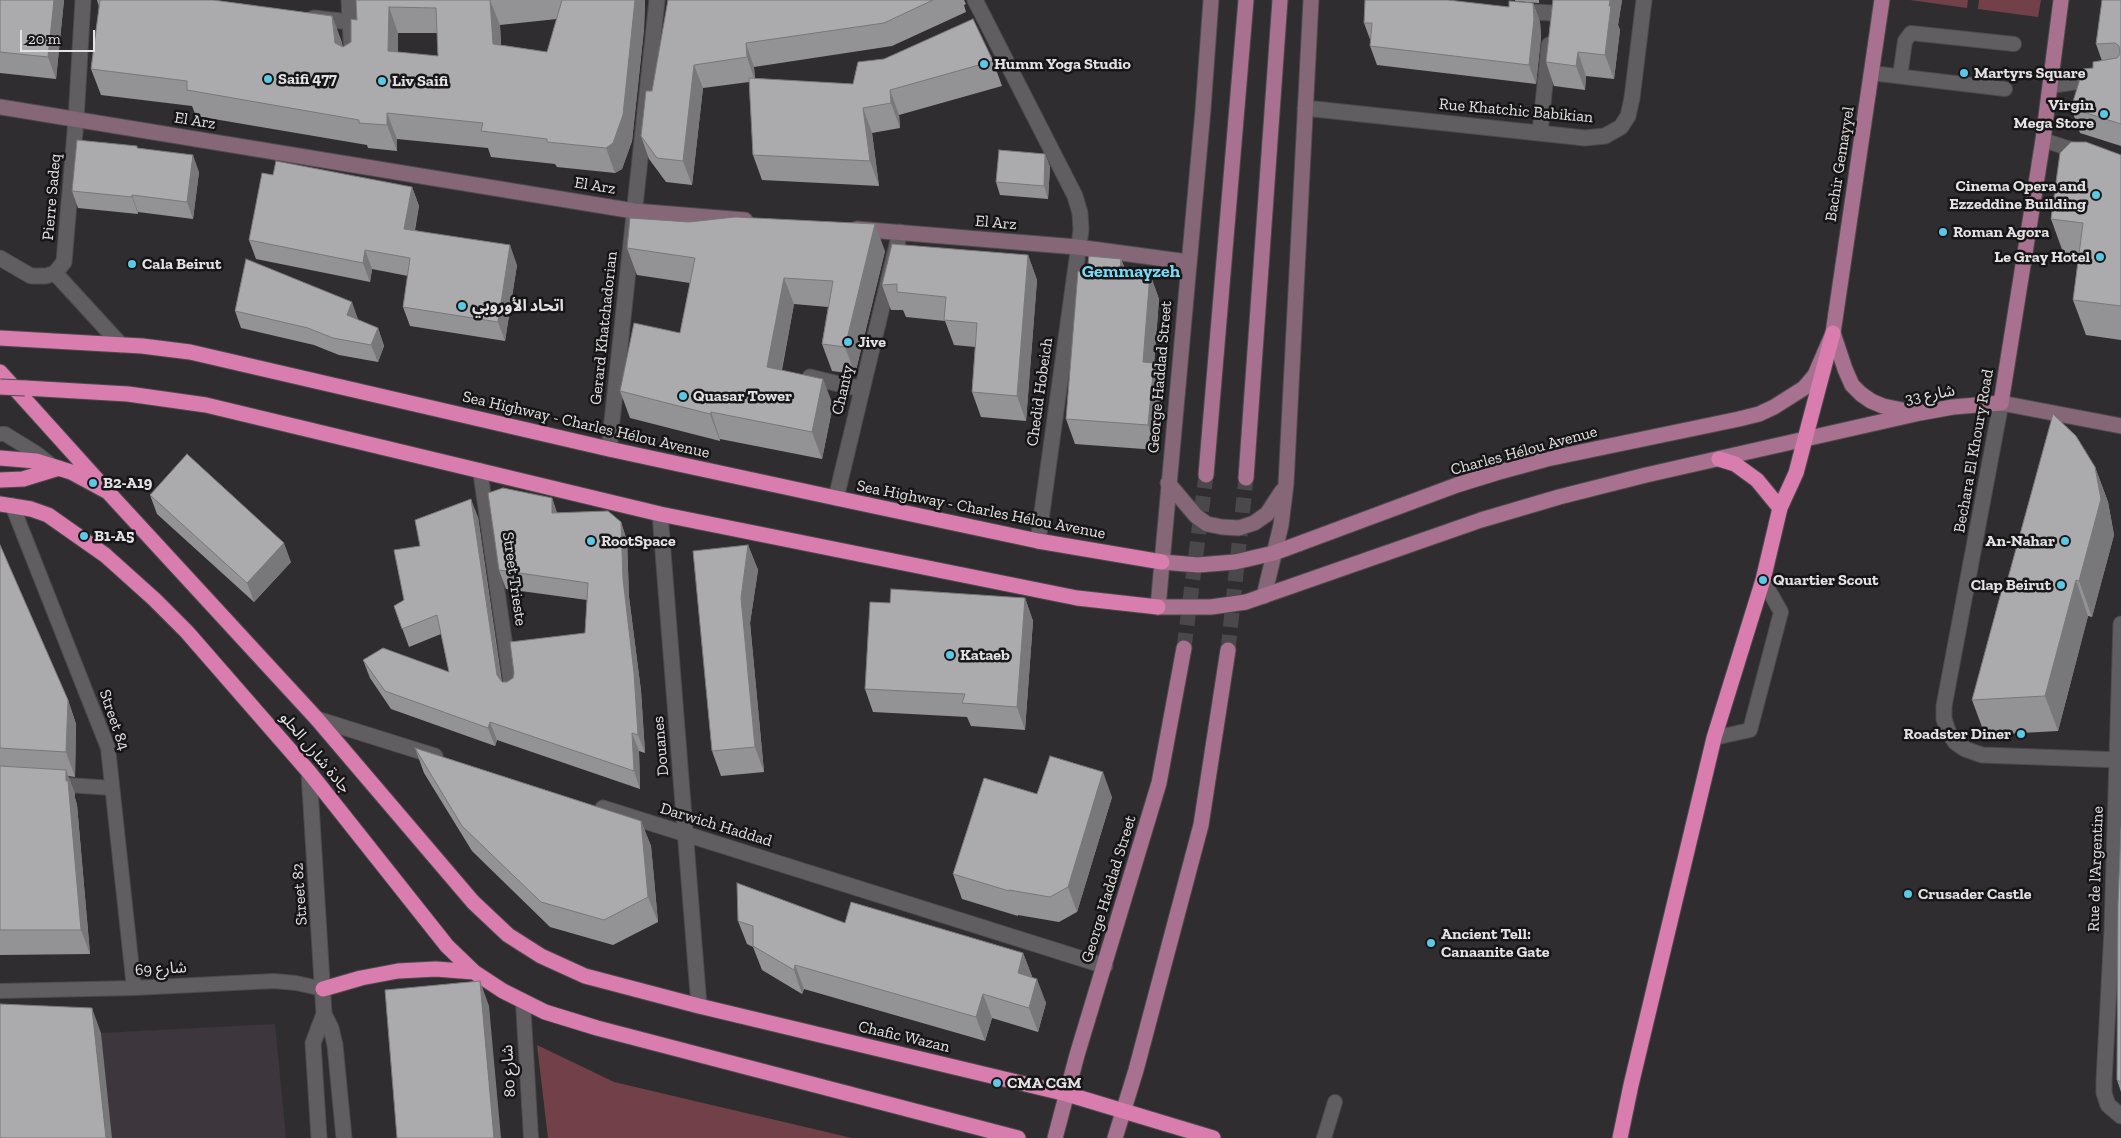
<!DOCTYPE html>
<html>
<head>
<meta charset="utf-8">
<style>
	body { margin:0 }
	#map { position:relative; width:2121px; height:1138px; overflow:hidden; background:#302d30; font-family:"Zilla Slab",serif }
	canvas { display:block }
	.scale { position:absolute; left:20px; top:30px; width:75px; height:22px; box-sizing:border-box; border:2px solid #e4e2e4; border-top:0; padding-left:6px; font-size:15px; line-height:18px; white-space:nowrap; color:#e4e2e4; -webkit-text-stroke:4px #171617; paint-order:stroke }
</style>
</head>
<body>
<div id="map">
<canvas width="2121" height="1138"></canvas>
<div class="scale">20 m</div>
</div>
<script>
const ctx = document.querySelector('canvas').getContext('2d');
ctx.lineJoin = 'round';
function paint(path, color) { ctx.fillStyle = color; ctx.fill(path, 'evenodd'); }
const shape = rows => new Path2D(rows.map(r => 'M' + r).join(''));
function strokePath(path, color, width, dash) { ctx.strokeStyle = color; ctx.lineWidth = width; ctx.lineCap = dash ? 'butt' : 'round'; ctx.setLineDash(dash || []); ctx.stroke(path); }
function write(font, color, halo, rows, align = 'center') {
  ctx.font = font + ' "Zilla Slab","Noto Sans Arabic",serif'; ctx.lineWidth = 5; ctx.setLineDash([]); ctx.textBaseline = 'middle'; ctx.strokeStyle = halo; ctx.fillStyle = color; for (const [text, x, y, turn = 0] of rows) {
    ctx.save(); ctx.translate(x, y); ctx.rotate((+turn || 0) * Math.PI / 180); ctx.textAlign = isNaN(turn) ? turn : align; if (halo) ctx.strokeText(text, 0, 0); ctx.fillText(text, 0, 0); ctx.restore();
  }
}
paint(shape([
	[275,1024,286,1138,112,1138,101,1033]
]), '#3d363d');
paint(shape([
	[1910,0,1968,0,1967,8],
	[1979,0,2041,0,2038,17,1978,9],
	[537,1045,614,1082,852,1138,548,1138]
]), '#724049');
strokePath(shape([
	[1184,648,1206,475],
	[1228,650,1246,478]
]), '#4b484b', 15, [15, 8]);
const lane = shape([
	[1871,73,2005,89],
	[1900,76,1905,41,1911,33,2014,44],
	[2050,86,2121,76],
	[2043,140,2083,153],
	[0,434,5,434,36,453,50,464],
	[480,470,512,692],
	[12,505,108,748,134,988],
	[1714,738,1750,730,1781,612,1763,580],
	[53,784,112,788],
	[0,991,134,988,274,981,296,983,323,989],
	[523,1002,531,1138],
	[1324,1138,1335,1102]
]);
const street = shape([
	[349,0,352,59],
	[975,0,1075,196,1080,213,1081,230,1038,541],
	[1515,11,1572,14],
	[314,18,350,22],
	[1305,108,1585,138,1605,136,1621,127,1628,116,1632,98,1644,0],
	[1540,133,1549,45],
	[0,258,31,276,46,276,55,273,64,262,76,120,83,0],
	[55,273,121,345],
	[810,377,851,387,862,387],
	[2001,403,1944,706,1944,719,1948,731,1955,742,1965,749,1982,755,2121,760],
	[609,449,657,0],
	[836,498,900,232],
	[660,514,699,1006],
	[2121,624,2112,930,2104,1081,2104,1093,2108,1105,2121,1116],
	[317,719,435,756],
	[309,772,324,1014,331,1028,335,1045,344,1138],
	[603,808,1105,966],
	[319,1138,313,1043,324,1014]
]);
const secondary = shape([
	[0,107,634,211,745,220],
	[857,229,1077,247,1188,262],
	[2001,403,2121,426],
	[1168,483,1196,516,1207,524,1222,527,1239,528,1254,523,1267,514,1282,491],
	[1264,596,1281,525,1286,484,1311,0],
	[1158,607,1203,110,1211,0]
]);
const primary = shape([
	[1833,333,1845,369,1852,385,1861,394,1871,401,1883,406,1912,412],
	[1206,475,1246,0],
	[1246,478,1280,0],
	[1162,562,1198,565,1235,562,1274,553,1457,485,1499,472,1547,459,1739,419,1759,414,1774,407,1804,388,1815,375,1833,333,1882,0],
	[1158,607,1211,607,1246,602,1481,520,1559,497,1646,475,1920,413,1953,407,2001,403,2043,140,2061,0],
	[1055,1138,1077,1055,1159,783,1184,648],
	[1115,1138,1136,1070,1201,825,1228,650]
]);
const highway = shape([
	[0,338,142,346,190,352,609,449,836,498,1038,541,1162,562],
	[0,372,101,484],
	[25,388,128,394,206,405,660,514,1077,598,1158,607],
	[0,458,36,461,71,472,108,492,317,719,473,902,508,935,541,956,585,976,699,1006,1067,1094,1213,1138],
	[1719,459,1735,464,1757,480,1780,508],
	[0,480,23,479,59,468],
	[0,504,31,509,48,515,105,555,154,599,187,632,309,772,447,946,474,972,503,991,545,1012,597,1028,1018,1138],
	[323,989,361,978,398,971,436,969,474,972],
	[1620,1138,1631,1085,1714,738,1763,580,1780,508,1796,473,1833,333]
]);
strokePath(lane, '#4d4a4d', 16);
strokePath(street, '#4d4a4d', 17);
strokePath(secondary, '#4d4a4d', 17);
strokePath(primary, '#4d4a4d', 17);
strokePath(highway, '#4d4a4d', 17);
strokePath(lane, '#615e61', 14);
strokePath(street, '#615e61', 15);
strokePath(secondary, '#856778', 15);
strokePath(primary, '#a97190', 15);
strokePath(highway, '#d97daf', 15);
const highwayBridge = shape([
	[0,387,25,388]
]);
strokePath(highwayBridge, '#4d4a4d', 17, []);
strokePath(highwayBridge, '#d97daf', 15);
paint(shape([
	[0,0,64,0,56,79,0,73],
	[97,0,213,0,332,16,343,47,351,42,357,20,356,0,645,0,644,29,632,141,622,169,615,173,557,167,555,164,491,157,488,148,397,139,397,151,368,148,367,145,196,116,192,106,101,95,91,69,99,7],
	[557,19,547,52,501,45,500,25],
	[398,33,437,33,438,56,398,52],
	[668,0,964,0,966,4,964,5,966,12,892,46,754,67,755,79,853,84,993,61,1002,86,899,115,900,128,872,133,879,186,762,180,753,155,749,82,703,88,692,185,666,182,649,159,641,136,652,91],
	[1515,0,1539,0,1539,3,1515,1],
	[1553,0,1622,0,1618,25,1620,30,1614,79,1586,76,1585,90,1554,86,1546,62],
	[2121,0,2121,146,2080,133,2071,108,2093,68,2102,61,2096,44],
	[1533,3,1540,22,1541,37,1536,84,1377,65,1370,46,1371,42,1364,23,1509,7],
	[137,146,138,149,199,172,193,219,138,212,138,214,78,208,72,191],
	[1045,154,1050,167,1048,199,1000,195,996,182],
	[2121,155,2121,340,2086,335,2073,300,2079,256,2064,255,2051,219],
	[273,175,412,187,419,206,415,230,517,265,505,341,410,326,403,307,408,276,372,269,370,282,256,259,249,240],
	[627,248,885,251,855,374,832,371,822,344,828,307,794,304,782,370,833,405,822,459,720,439,720,441,630,418,620,391,680,333,690,283,637,275],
	[1028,255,1037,280,1026,421,981,417,972,392,975,347,954,345,945,321,906,317,903,310,891,310,882,285],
	[1121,259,1126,271,1150,274,1159,299,1154,364,1163,388,1157,450,1075,444,1066,419,1087,272],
	[235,311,358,319,358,320,378,328,384,346,378,362,339,355,314,345,241,328],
	[2095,467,2108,502,2114,535,2092,617,2088,616,2058,731,1985,735,1972,700,2005,589],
	[150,495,291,562,254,602,157,514],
	[552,498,557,513,621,522,627,541,629,597,641,691,645,753,639,751,640,789,497,740,495,746,391,709,370,678,363,660,449,672,441,634,409,647,394,606,404,600,420,546,478,517,502,682,507,682,585,633,587,600,506,589,499,570],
	[0,545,68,700,76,724,75,777,68,776,75,794,75,798,77,805,90,954,0,955],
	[748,545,758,570,750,623,764,772,721,776,712,751],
	[1025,598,1033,621,1025,730,971,726,967,717,873,712,865,689,890,603],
	[415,748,641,821,651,846,658,922,613,945,550,927,472,851,424,773],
	[1112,797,1077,912,1059,922,1018,915,1018,916,962,899,953,874],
	[2121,828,2121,1092,2117,1080],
	[738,921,845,923,1023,953,1032,977,1046,1003,1038,1032,992,1018,985,1041,804,989,802,994,762,970,753,947,747,944]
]), '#939295');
paint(shape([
	[54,0,64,0,56,79,48,57],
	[490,0,500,25,502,70,493,44],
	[635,0,645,0,644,29,632,141,622,169,615,173,606,148],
	[1610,0,1622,0,1618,25,1620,30,1614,79,1605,55],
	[1533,3,1540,22,1541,37,1536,84,1529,65],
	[389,7,398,33,398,77,388,51],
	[332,16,342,42,344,68,335,43],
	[746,43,754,67,755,81,747,57],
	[1578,52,1586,76,1585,90,1576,66],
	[694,65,703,88,692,185,683,161],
	[890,90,899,115,900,128,891,103],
	[863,108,872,133,879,186,870,161],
	[387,113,397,139,397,151,387,125],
	[1045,154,1050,167,1048,199,1044,186],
	[193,155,199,172,193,219,187,202],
	[412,187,419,206,411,248,404,229],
	[132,195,138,212,138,214,132,197],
	[875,224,885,251,855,374,845,347],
	[510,245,517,265,505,341,498,322],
	[365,250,372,269,370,282,363,263],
	[1028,255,1037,280,1026,421,1017,396],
	[1121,259,1130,284,1120,271],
	[1150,274,1159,299,1154,364,1163,388,1157,450,1148,425,1143,362],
	[784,278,794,304,777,394,767,367],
	[352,302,358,319,353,333,347,315],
	[378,328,384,346,378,362,371,345],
	[823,379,833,405,822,459,812,432],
	[711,412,720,439,720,441,710,414],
	[2095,467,2108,502,2114,535,2092,617,2079,581],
	[552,498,558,516,552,513],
	[471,499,478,517,503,693,497,675],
	[621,522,627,541,629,597,641,691,645,753,638,735,623,579],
	[284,543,291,562,254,602,247,583],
	[748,545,758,570,750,623,764,772,755,747,741,598],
	[2076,580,2088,616,2058,731,2045,696],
	[1025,598,1033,621,1025,730,1017,707],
	[68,700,76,724,75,777,66,752],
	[490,722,497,740,495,746,488,728],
	[632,733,639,751,640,789,634,771],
	[66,770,75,794,75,798,77,805,90,954,81,930,66,781],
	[1103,772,1112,797,1077,912,1068,887],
	[641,821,651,846,658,922,648,897],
	[1023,953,1032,976,1026,997,1018,973],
	[795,965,804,989,802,994,794,970],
	[1037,979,1046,1003,1038,1032,1029,1008],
	[480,981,489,1006,501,1138,494,1138],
	[983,994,992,1018,985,1041,976,1017],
	[92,1008,101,1033,112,1138,106,1138]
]), '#787779');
const building = shape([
	[0,0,54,0,48,57,0,52,0,0],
	[100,0,213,0,332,16,335,43,343,47,351,42,351,19,357,20,356,0,490,0,493,44,547,52,562,0,635,0,623,115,613,143,606,148,547,142,547,139,481,131,483,123,387,113,387,125,359,123,359,120,187,90,187,81,91,69,100,0],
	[389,7,436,8,438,56,388,51,389,7],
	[668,0,933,0,884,23,746,43,747,57,694,65,683,161,657,158,641,136,646,91,652,91,668,0],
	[1365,0,1448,0,1509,7,1509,1,1533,3,1534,19,1529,65,1370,46,1372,23,1364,23,1365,0],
	[1553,0,1610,0,1609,6,1611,6,1605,55,1578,52,1576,66,1546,62,1553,0],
	[2102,0,2121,0,2121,124,2071,108,2083,69,2093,68,2093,62,2117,58,2120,54,2119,46,2115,43,2096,44,2102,0],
	[973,19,993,61,890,90,891,103,863,108,870,161,753,155,749,78,853,84,858,62,884,59,973,19],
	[77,140,137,146,137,148,193,155,187,202,132,195,132,197,72,191,77,140],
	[2071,142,2086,142,2121,155,2121,306,2073,300,2083,223,2051,219,2060,153,2071,142],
	[999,150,1045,154,1044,186,996,182,999,150],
	[276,161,412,187,404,229,510,245,498,322,403,307,410,258,365,250,363,263,249,240,262,173,273,175,276,161],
	[735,217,875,224,845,347,822,344,833,281,784,278,767,367,823,379,812,432,711,412,710,414,620,391,634,323,680,333,695,258,627,248,630,218,689,222,735,217],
	[892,244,1028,255,1017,396,972,392,977,323,944,320,946,297,897,292,897,284,882,285,892,244],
	[1089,256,1121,259,1120,271,1150,274,1143,362,1154,363,1148,425,1066,419,1078,271,1087,272,1089,256],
	[246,259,352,302,347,315,378,328,371,345,333,338,308,328,235,311,246,259],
	[2053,414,2076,436,2095,467,2101,499,2079,581,2076,580,2045,696,1972,700,2002,589,2005,589,2053,414],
	[187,454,284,543,247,583,150,495,187,454],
	[503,488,552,498,552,513,608,511,621,522,623,579,634,673,638,735,632,733,634,771,490,722,488,728,385,691,363,660,383,648,449,672,437,615,402,629,394,606,404,600,394,550,420,546,415,520,471,499,497,675,502,682,507,682,513,678,514,673,510,642,585,633,588,583,499,570,488,493,503,488],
	[0,545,68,700,66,752,0,748,0,545],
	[748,545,741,598,755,747,712,751,693,551,748,545],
	[891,589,1025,598,1017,707,962,703,965,694,865,689,870,602,890,603,891,589],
	[415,748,641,821,648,897,604,920,541,902,462,826,415,748],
	[1050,756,1103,772,1068,887,1050,897,1009,890,1009,891,953,874,984,778,1037,794,1050,756],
	[0,766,66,770,66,781,68,781,81,930,0,930,0,766],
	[2121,828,2121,1082,2117,1080,2118,904,2121,828],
	[737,883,845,923,851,902,1023,953,1018,973,1037,979,1029,1008,983,994,976,1017,795,965,794,970,753,946,753,926,738,921,737,883],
	[480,981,494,1138,397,1138,385,990,480,981],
	[0,1004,92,1008,106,1138,0,1138,0,1004]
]);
paint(building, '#abaaad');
strokePath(building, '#787779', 1);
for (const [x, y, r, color] of [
	[984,64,5,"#5bc8e6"],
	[1964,73,5,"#5bc8e6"],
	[268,79,5,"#5bc8e6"],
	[382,81,5,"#5bc8e6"],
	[2104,114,5,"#5bc8e6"],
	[2096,195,5,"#5bc8e6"],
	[1943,232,5,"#5bc8e6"],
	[2100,257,5,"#5bc8e6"],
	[132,264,5,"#5bc8e6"],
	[462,306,5,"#5bc8e6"],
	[848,342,5,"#5bc8e6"],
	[683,396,5,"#5bc8e6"],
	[93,483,5,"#5bc8e6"],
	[84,536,5,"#5bc8e6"],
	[591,541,5,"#5bc8e6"],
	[2065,541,5,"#5bc8e6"],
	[1763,580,5,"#5bc8e6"],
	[2061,585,5,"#5bc8e6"],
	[950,655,5,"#5bc8e6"],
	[2021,734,5,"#5bc8e6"],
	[1908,894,5,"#5bc8e6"],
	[1431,943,5,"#5bc8e6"],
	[997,1083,5,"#5bc8e6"]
]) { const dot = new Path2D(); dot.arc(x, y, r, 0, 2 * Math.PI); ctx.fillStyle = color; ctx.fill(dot); strokePath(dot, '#171617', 2); }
write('bold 16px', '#e4e2e4', '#171617', [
	["Humm Yoga Studio",994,64],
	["Martyrs Square",1974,73],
	["Saifi 477",278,79],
	["Liv Saifi",392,81],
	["Virgin",2094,105,"right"],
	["Mega Store",2094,123,"right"],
	["Cinema Opera and",2086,186,"right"],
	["Ezzeddine Building",2086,204,"right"],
	["Roman Agora",1953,232],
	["Le Gray Hotel",2090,257,"right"],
	["Cala Beirut",142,264],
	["اتحاد الأوروبي",472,306],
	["Jive",858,342],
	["Quasar Tower",693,396],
	["B2-A19",103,483],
	["B1-A5",94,536],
	["RootSpace",601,541],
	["An-Nahar",2055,541,"right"],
	["Quartier Scout",1773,580],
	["Clap Beirut",2051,585,"right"],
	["Kataeb",960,655],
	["Roadster Diner",2011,734,"right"],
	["Crusader Castle",1918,894],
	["Ancient Tell:",1441,934],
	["Canaanite Gate",1441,952],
	["CMA CGM",1007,1083]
], 'left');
write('16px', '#e4e2e4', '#171617', [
	["Rue Khatchic Babikian",1516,111,5],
	["El Arz",195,121,9],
	["Bachir Gemayyel",1840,164,-81],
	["El Arz",595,186,9],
	["Pierre Sadeq",52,197,-85],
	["El Arz",996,223,5],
	["Gerard Khatchadorian",604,328,-84],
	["George Haddad Street",1160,377,-85],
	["Chanty",843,390,-77],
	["Chedid Hobeich",1040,392,-82],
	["شارع 33",1930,395,-10],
	["Sea Highway - Charles Hélou Avenue",586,425,13],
	["Charles Hélou Avenue",1524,451,-15],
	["Bechara El Khoury Road",1974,451,-80],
	["Sea Highway - Charles Hélou Avenue",981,510,11],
	["Street Trieste",514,579,82],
	["Street 84",114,720,71],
	["Douanes",661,746,-95],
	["جادة شارل الحلو",315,753,50],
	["Darwich Haddad",716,825,17],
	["Rue de l'Argentine",2096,869,-88],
	["George Haddad Street",1109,889,-73],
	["Street 82",300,894,-94],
	["شارع 69",161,969,-3],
	["Chafic Wazan",904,1037,13],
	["شارع 80",509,1071,-93]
]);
write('bold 18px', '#79daf7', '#171617', [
	["Gemmayzeh",1131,272]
]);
</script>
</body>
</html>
